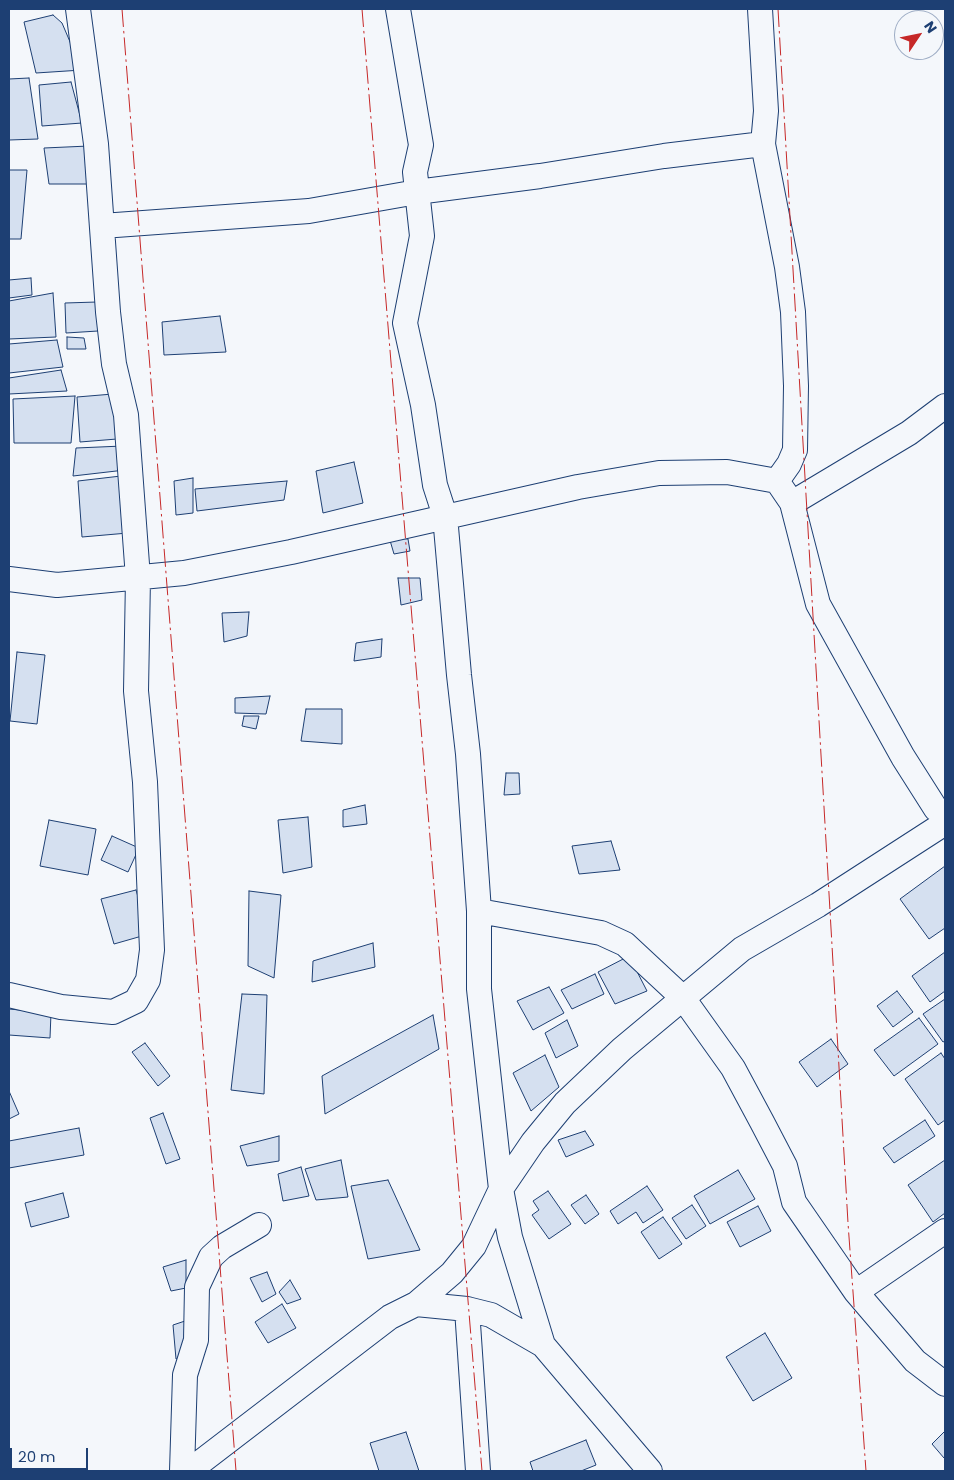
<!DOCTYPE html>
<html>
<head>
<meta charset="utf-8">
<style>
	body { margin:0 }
	#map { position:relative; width:954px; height:1480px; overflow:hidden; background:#f4f7fb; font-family:Poppins,sans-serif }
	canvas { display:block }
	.frame { position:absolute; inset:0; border:10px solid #1d3f73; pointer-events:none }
	.north { position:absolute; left:894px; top:10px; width:50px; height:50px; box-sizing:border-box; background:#f4f7fb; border:1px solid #9eadc5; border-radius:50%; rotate:56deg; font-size:14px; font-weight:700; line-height:20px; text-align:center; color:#1d3f73 }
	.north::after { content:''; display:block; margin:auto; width:18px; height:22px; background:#c62828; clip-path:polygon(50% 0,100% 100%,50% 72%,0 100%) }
	.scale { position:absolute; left:10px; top:1448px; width:78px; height:22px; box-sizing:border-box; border:2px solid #1d3f73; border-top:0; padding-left:6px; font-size:15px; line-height:18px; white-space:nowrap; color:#1d3f73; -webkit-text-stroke:4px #f4f7fb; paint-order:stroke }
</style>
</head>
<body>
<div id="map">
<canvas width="954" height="1480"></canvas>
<div class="frame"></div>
<div class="north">N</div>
<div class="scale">20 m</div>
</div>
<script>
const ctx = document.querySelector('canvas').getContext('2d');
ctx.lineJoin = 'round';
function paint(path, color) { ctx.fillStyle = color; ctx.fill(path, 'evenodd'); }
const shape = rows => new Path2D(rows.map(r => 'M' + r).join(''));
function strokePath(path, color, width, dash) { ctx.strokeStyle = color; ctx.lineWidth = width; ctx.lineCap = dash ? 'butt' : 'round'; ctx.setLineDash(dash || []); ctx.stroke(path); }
const building = shape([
	[53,15,62,23,82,70,36,73,24,22,53,15],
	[29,78,38,139,9,140,9,79,29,78],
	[71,82,82,123,42,126,39,85,71,82],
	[89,146,89,184,49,184,44,148,89,146],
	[9,170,27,170,21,239,9,239,9,170],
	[31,278,32,295,9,298,9,280,31,278],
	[53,293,56,337,9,339,9,301,53,293],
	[97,302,98,331,66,333,65,303,97,302],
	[220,316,226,352,164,355,162,322,220,316],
	[67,337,84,338,86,349,67,349,67,337],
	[57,340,63,367,9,373,9,344,57,340],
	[61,370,67,391,9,394,9,378,61,370],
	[113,394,117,439,80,442,77,397,113,394],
	[75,396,71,443,14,443,13,399,75,396],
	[123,446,125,470,73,476,76,448,123,446],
	[354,462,363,503,323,513,316,471,354,462],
	[121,476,128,533,82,537,78,481,121,476],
	[193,478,193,513,176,515,174,481,193,478],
	[287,481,284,500,197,511,195,489,287,481],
	[389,537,408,539,410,551,394,554,389,537],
	[398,578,420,578,422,600,401,605,398,578],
	[249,612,247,636,224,642,222,613,249,612],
	[382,639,381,657,354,661,356,643,382,639],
	[17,652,45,655,37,724,10,721,17,652],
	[270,696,266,714,235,713,235,698,270,696],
	[306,709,342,709,342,744,301,741,306,709],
	[244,716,259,716,256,729,242,726,244,716],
	[506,773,519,773,520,794,504,795,506,773],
	[365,805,367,824,343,827,343,810,365,805],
	[308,817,312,867,283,873,278,820,308,817],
	[49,820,96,829,88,875,40,866,49,820],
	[112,836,139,848,128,872,101,860,112,836],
	[611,841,620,870,579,874,572,846,611,841],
	[945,866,945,928,929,939,900,899,945,866],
	[136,890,149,934,114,944,101,899,136,890],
	[249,891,281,895,274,978,248,966,249,891],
	[373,943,375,967,312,982,313,961,373,943],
	[945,952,945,991,930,1002,912,976,945,952],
	[629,956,647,991,615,1004,598,972,629,956],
	[595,974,604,994,572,1009,561,990,595,974],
	[549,987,564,1013,533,1030,517,1001,549,987],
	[897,991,913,1012,893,1027,877,1006,897,991],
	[242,994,267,995,264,1094,231,1090,242,994],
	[945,999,945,1041,943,1042,923,1014,945,999],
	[9,1009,51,1013,50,1038,9,1035,9,1009],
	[433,1015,439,1049,325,1114,322,1076,433,1015],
	[919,1018,938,1044,894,1076,874,1050,919,1018],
	[567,1020,578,1046,556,1058,545,1033,567,1020],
	[831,1039,848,1064,817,1087,799,1062,831,1039],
	[145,1043,170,1076,158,1086,132,1052,145,1043],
	[941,1053,945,1059,945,1120,938,1125,905,1079,941,1053],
	[545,1055,559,1087,531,1111,513,1073,545,1055],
	[9,1091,19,1114,9,1119,9,1091],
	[163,1113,180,1159,166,1164,150,1118,163,1113],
	[925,1120,935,1136,894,1163,883,1148,925,1120],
	[79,1128,84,1155,9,1168,9,1141,79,1128],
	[585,1131,594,1145,566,1157,558,1140,585,1131],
	[279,1136,279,1161,247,1166,240,1146,279,1136],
	[341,1160,348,1197,316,1200,305,1169,341,1160],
	[945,1160,945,1213,933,1222,908,1185,945,1160],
	[301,1167,309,1196,283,1201,278,1174,301,1167],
	[738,1170,755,1199,710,1224,694,1196,738,1170],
	[388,1180,420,1250,368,1259,351,1186,388,1180],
	[647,1186,663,1210,643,1223,636,1212,618,1224,610,1211,647,1186],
	[548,1191,571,1224,549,1239,532,1215,539,1210,533,1201,548,1191],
	[63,1193,69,1217,31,1227,25,1203,63,1193],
	[586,1195,599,1214,585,1224,571,1205,586,1195],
	[692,1205,706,1226,686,1239,672,1218,692,1205],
	[758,1206,771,1231,740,1247,727,1222,758,1206],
	[663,1217,682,1244,659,1259,641,1232,663,1217],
	[186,1260,186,1288,171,1291,163,1267,186,1260],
	[267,1272,276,1294,262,1302,250,1278,267,1272],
	[290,1280,301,1299,287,1304,279,1292,290,1280],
	[282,1304,296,1328,268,1343,255,1322,282,1304],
	[185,1321,187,1355,176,1359,173,1325,185,1321],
	[765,1333,792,1378,753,1401,726,1357,765,1333],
	[945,1431,945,1457,944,1458,932,1444,945,1431],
	[406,1432,419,1471,379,1471,370,1443,406,1432],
	[586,1440,596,1465,581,1471,533,1471,530,1462,586,1440]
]);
paint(building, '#d5e0f0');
strokePath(building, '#1d3f73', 1);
const minor = shape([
	[398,9,421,145,415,172,422,236,405,323,423,405,435,485,445,516,459,675,468,754,479,911,479,989,501,1189,510,1237,543,1345],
	[760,9,766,111,763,144,787,267,793,312,796,386,795,450,789,464,777,481],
	[102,226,309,211,417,192,540,176,664,156,763,144],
	[792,503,909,433,945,406],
	[9,579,57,585,184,573,291,552,578,487,659,473,727,472,777,481,792,503,818,604,903,757,936,809,945,814],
	[479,911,601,933,625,944,683,998,733,1068,762,1122,785,1166,794,1202,856,1292,915,1361,945,1384],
	[9,995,61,1007,113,1012,136,1001,148,980,152,950,145,782,136,691,138,578,126,415,114,364,108,312,96,144,78,9],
	[856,1292,945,1231],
	[416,1304,467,1309,491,1315,543,1345,650,1471],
	[467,1309,478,1471],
	[182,1471,185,1375,196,1340,197,1287,211,1257,222,1247,259,1225],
	[189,1471,390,1317,416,1304,452,1273,474,1246,501,1189,533,1142,565,1103,622,1049,742,949,818,905,945,823]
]);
strokePath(minor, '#1d3f73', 26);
strokePath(minor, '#f4f7fb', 24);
strokePath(shape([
	[122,9,236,1471],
	[362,9,482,1471],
	[778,9,848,1223,866,1471]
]), '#c62828', 1, [18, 4, 2.5, 4]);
</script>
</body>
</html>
